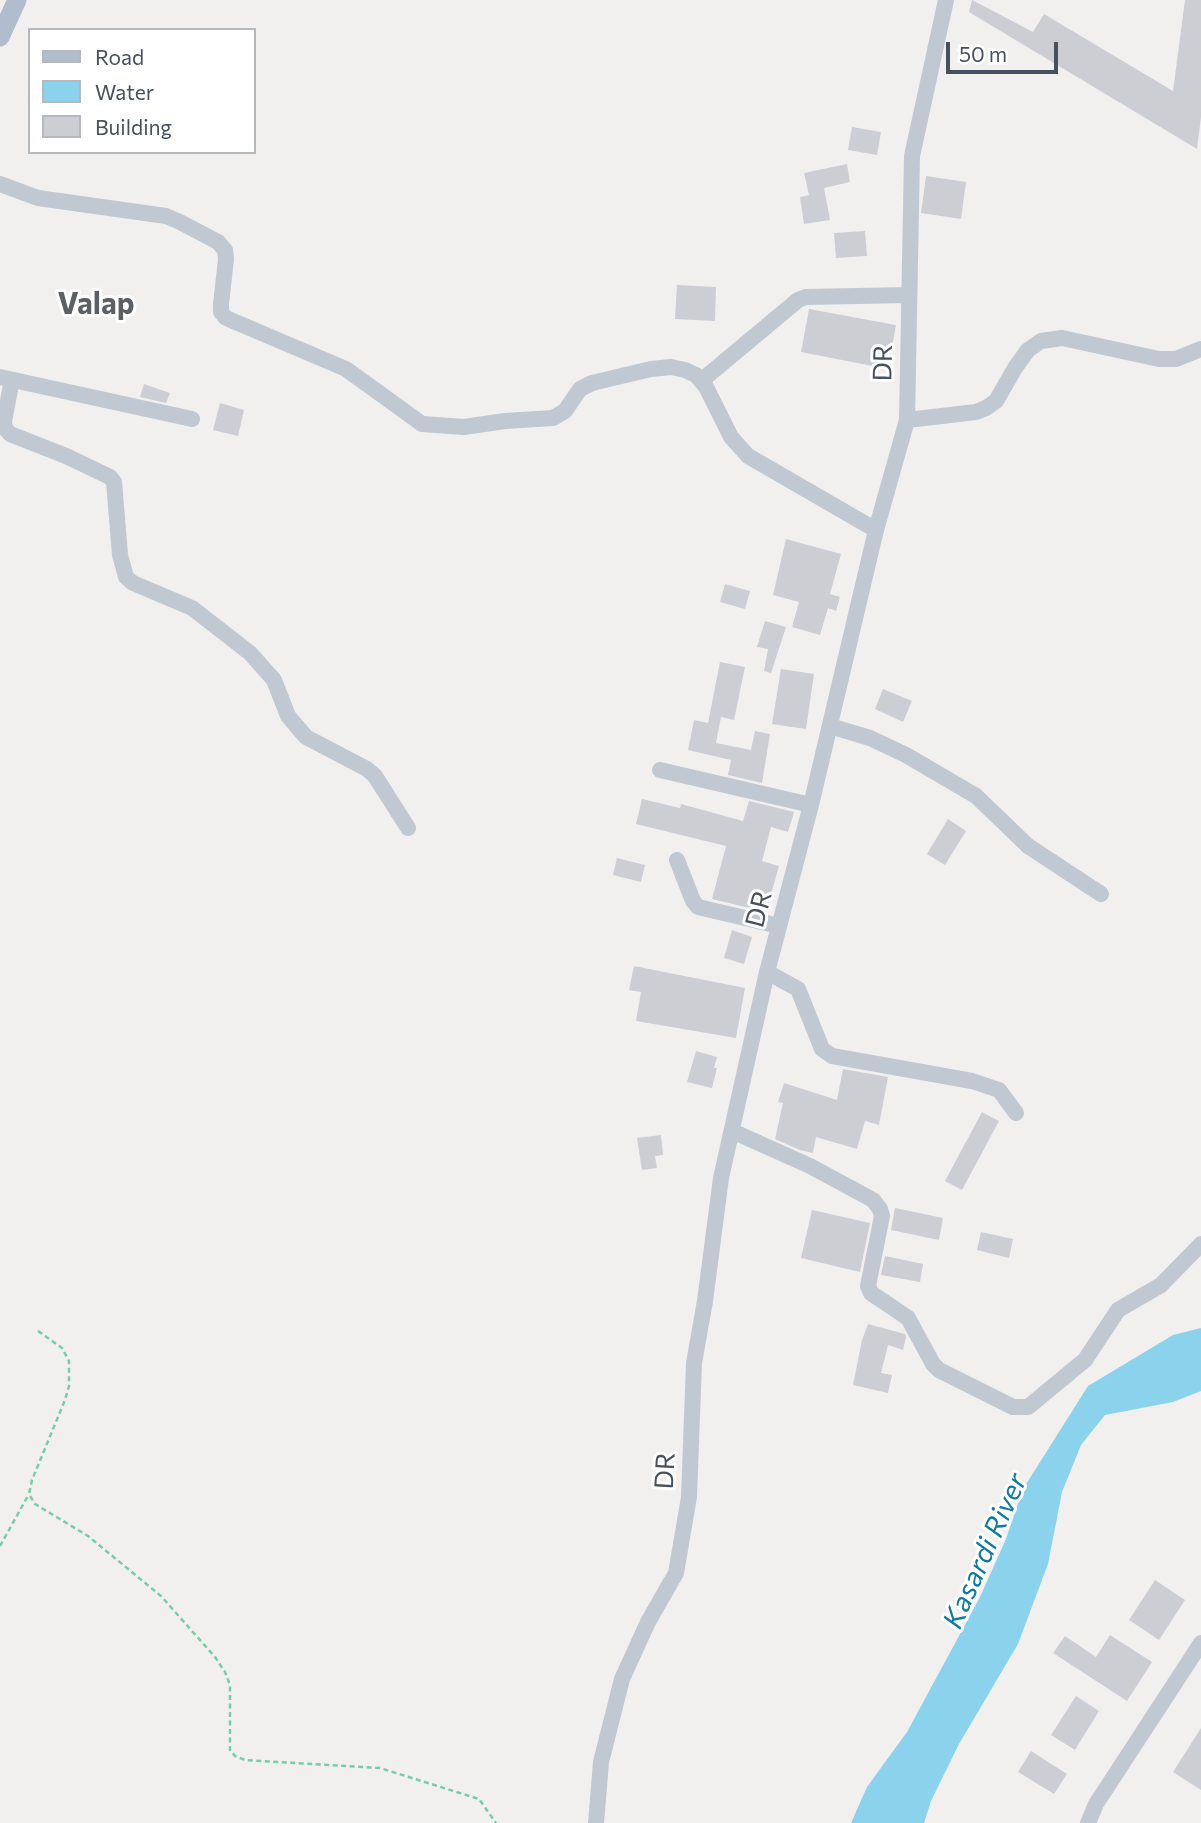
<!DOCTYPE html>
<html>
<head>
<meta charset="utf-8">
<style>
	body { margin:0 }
	#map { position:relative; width:1201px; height:1823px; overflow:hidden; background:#f2efef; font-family:Commissioner,sans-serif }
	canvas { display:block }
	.legend { position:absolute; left:28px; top:28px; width:228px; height:126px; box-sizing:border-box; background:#fff; border:2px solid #b5b9be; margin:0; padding:9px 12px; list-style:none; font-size:21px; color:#47515d }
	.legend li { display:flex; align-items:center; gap:14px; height:35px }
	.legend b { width:35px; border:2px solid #b5b9be }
	.scale { position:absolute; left:946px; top:42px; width:112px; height:32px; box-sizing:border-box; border:4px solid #47515d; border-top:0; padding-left:9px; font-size:21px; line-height:24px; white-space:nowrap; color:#47515d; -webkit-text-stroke:5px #fff; paint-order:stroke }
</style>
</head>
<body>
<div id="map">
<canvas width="1201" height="1823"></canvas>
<ul class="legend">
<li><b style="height:9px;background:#afbdce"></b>Road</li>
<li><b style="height:19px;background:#8bd3ec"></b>Water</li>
<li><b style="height:19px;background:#ccced4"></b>Building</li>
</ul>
<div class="scale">50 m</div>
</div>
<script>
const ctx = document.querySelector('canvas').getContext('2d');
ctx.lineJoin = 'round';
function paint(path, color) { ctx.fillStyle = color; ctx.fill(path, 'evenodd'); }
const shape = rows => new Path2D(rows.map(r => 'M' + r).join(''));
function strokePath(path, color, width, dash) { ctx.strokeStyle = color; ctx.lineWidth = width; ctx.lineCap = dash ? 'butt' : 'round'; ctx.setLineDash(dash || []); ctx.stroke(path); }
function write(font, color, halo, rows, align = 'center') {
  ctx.font = font + ' Commissioner,sans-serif'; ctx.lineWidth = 6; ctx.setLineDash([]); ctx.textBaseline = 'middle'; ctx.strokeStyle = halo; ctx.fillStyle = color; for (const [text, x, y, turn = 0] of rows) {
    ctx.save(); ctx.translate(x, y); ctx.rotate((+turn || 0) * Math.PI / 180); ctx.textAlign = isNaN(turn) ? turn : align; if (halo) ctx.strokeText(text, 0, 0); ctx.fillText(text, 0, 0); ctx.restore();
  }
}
paint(shape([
	[1201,1328,1201,1391,1173,1402,1105,1415,1081,1445,1062,1492,1048,1564,1018,1644,959,1744,931,1801,924,1823,851,1823,867,1787,907,1732,980,1597,1006,1539,1023,1489,1088,1386,1173,1335]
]), '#8bd3ec');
paint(shape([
	[972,0,1033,32,1044,14,1173,91,1185,0,1201,0,1201,117,1197,149,969,12],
	[852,127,881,132,877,155,848,150],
	[847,164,850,182,824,188,830,220,804,224,800,197,809,195,804,173],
	[926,176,966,182,961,219,921,213],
	[865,231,867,256,836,258,834,233],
	[677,285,716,287,715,321,675,319],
	[809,309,896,325,888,369,801,352],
	[144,384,170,393,166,403,140,397],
	[220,403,244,410,238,436,213,430],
	[786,539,841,554,830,594,840,597,836,611,828,608,820,635,792,627,799,602,773,595],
	[725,584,750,591,745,609,720,602],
	[765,621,786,627,771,673,764,671,768,649,757,647],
	[720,662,745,667,734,720,721,717,716,743,751,750,755,731,770,734,762,783,728,775,731,760,688,750,694,720,708,723],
	[781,669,814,674,806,729,772,724],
	[883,689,912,701,903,722,875,709],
	[642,799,680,808,681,804,743,821,749,801,794,812,788,832,771,827,762,861,779,866,766,912,712,899,726,846,636,824],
	[948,819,966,831,945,865,927,854],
	[617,858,645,865,641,882,613,875],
	[732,930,752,937,744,964,724,958],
	[634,966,745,988,736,1038,636,1021,641,992,629,990],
	[696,1051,717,1057,714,1068,717,1068,712,1088,687,1082],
	[843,1069,888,1077,879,1125,865,1121,857,1149,816,1137,813,1153,800,1150,775,1139,783,1103,778,1102,784,1083,837,1100],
	[982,1112,999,1121,962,1190,945,1181],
	[661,1135,663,1155,655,1156,657,1168,642,1170,637,1138],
	[895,1208,943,1218,939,1240,891,1230],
	[812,1210,870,1223,860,1272,801,1258],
	[981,1232,1013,1239,1009,1258,977,1250],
	[885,1256,923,1264,920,1282,881,1275],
	[868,1324,905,1334,906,1337,903,1350,888,1345,881,1373,892,1375,888,1393,853,1385,862,1340],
	[1155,1580,1185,1600,1159,1640,1129,1620],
	[1110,1635,1152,1662,1127,1701,1053,1653,1065,1636,1096,1657],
	[1076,1696,1099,1711,1075,1750,1051,1735],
	[1201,1728,1201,1790,1173,1772],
	[1031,1751,1067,1774,1054,1794,1018,1772]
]), '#ccced4');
strokePath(shape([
	[38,1331,62,1348,69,1361,69,1386,65,1400,32,1480,29,1494,35,1504,88,1536,161,1596,215,1657,225,1672,230,1685,230,1750,235,1756,245,1760,380,1768,479,1799,496,1823],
	[0,1546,29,1494]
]), '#76cda6', 2.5, [5, 3.5]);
strokePath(shape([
	[0,184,38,198,166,216,180,222,218,242,225,250,226,259,221,304,221,312,226,318,346,369,422,424,464,427,505,421,553,418,565,411,580,389,592,383,651,369,671,367,685,370,696,375,706,387,731,437,748,456,876,530],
	[0,377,192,419],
	[12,380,4,421,5,428,10,434,66,456,110,477,114,482,120,555,126,577,133,583,192,608,250,653,274,680,288,716,306,737,367,769,375,776,408,828],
	[701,381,798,300,806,297,908,295],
	[907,420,976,412,986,408,996,401,1015,368,1028,350,1041,341,1062,338,1159,359,1176,359,1201,349],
	[830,726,870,738,906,755,976,796,1028,846,1101,894],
	[660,770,811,805],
	[677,860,693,901,698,907,779,926],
	[767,972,798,989,822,1049,832,1056,972,1081,999,1090,1016,1113],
	[732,1131,810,1166,873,1200,880,1209,882,1216,868,1286,871,1293,908,1318,933,1364,939,1370,1013,1407,1028,1407,1085,1360,1118,1310,1161,1285,1201,1244],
	[596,1823,601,1762,622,1679,648,1622,676,1573,689,1497,694,1363,705,1301,721,1178,767,972,811,805,876,530,907,420,912,156,946,0],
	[1088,1823,1096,1804,1201,1643]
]), '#c0c9d1', 16);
strokePath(shape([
	[0,37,17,0]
]), '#afbdce', 19);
write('26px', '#47515d', '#fff', [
	["DR",883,363,-89],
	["DR",759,909,-75],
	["DR",665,1471,-87]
]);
write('italic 28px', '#0c7ba2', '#fff', [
	["Kasardi River",985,1551,-66]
]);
write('bold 30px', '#5c5f64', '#fff', [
	["Valap",96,304]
]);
</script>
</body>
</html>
